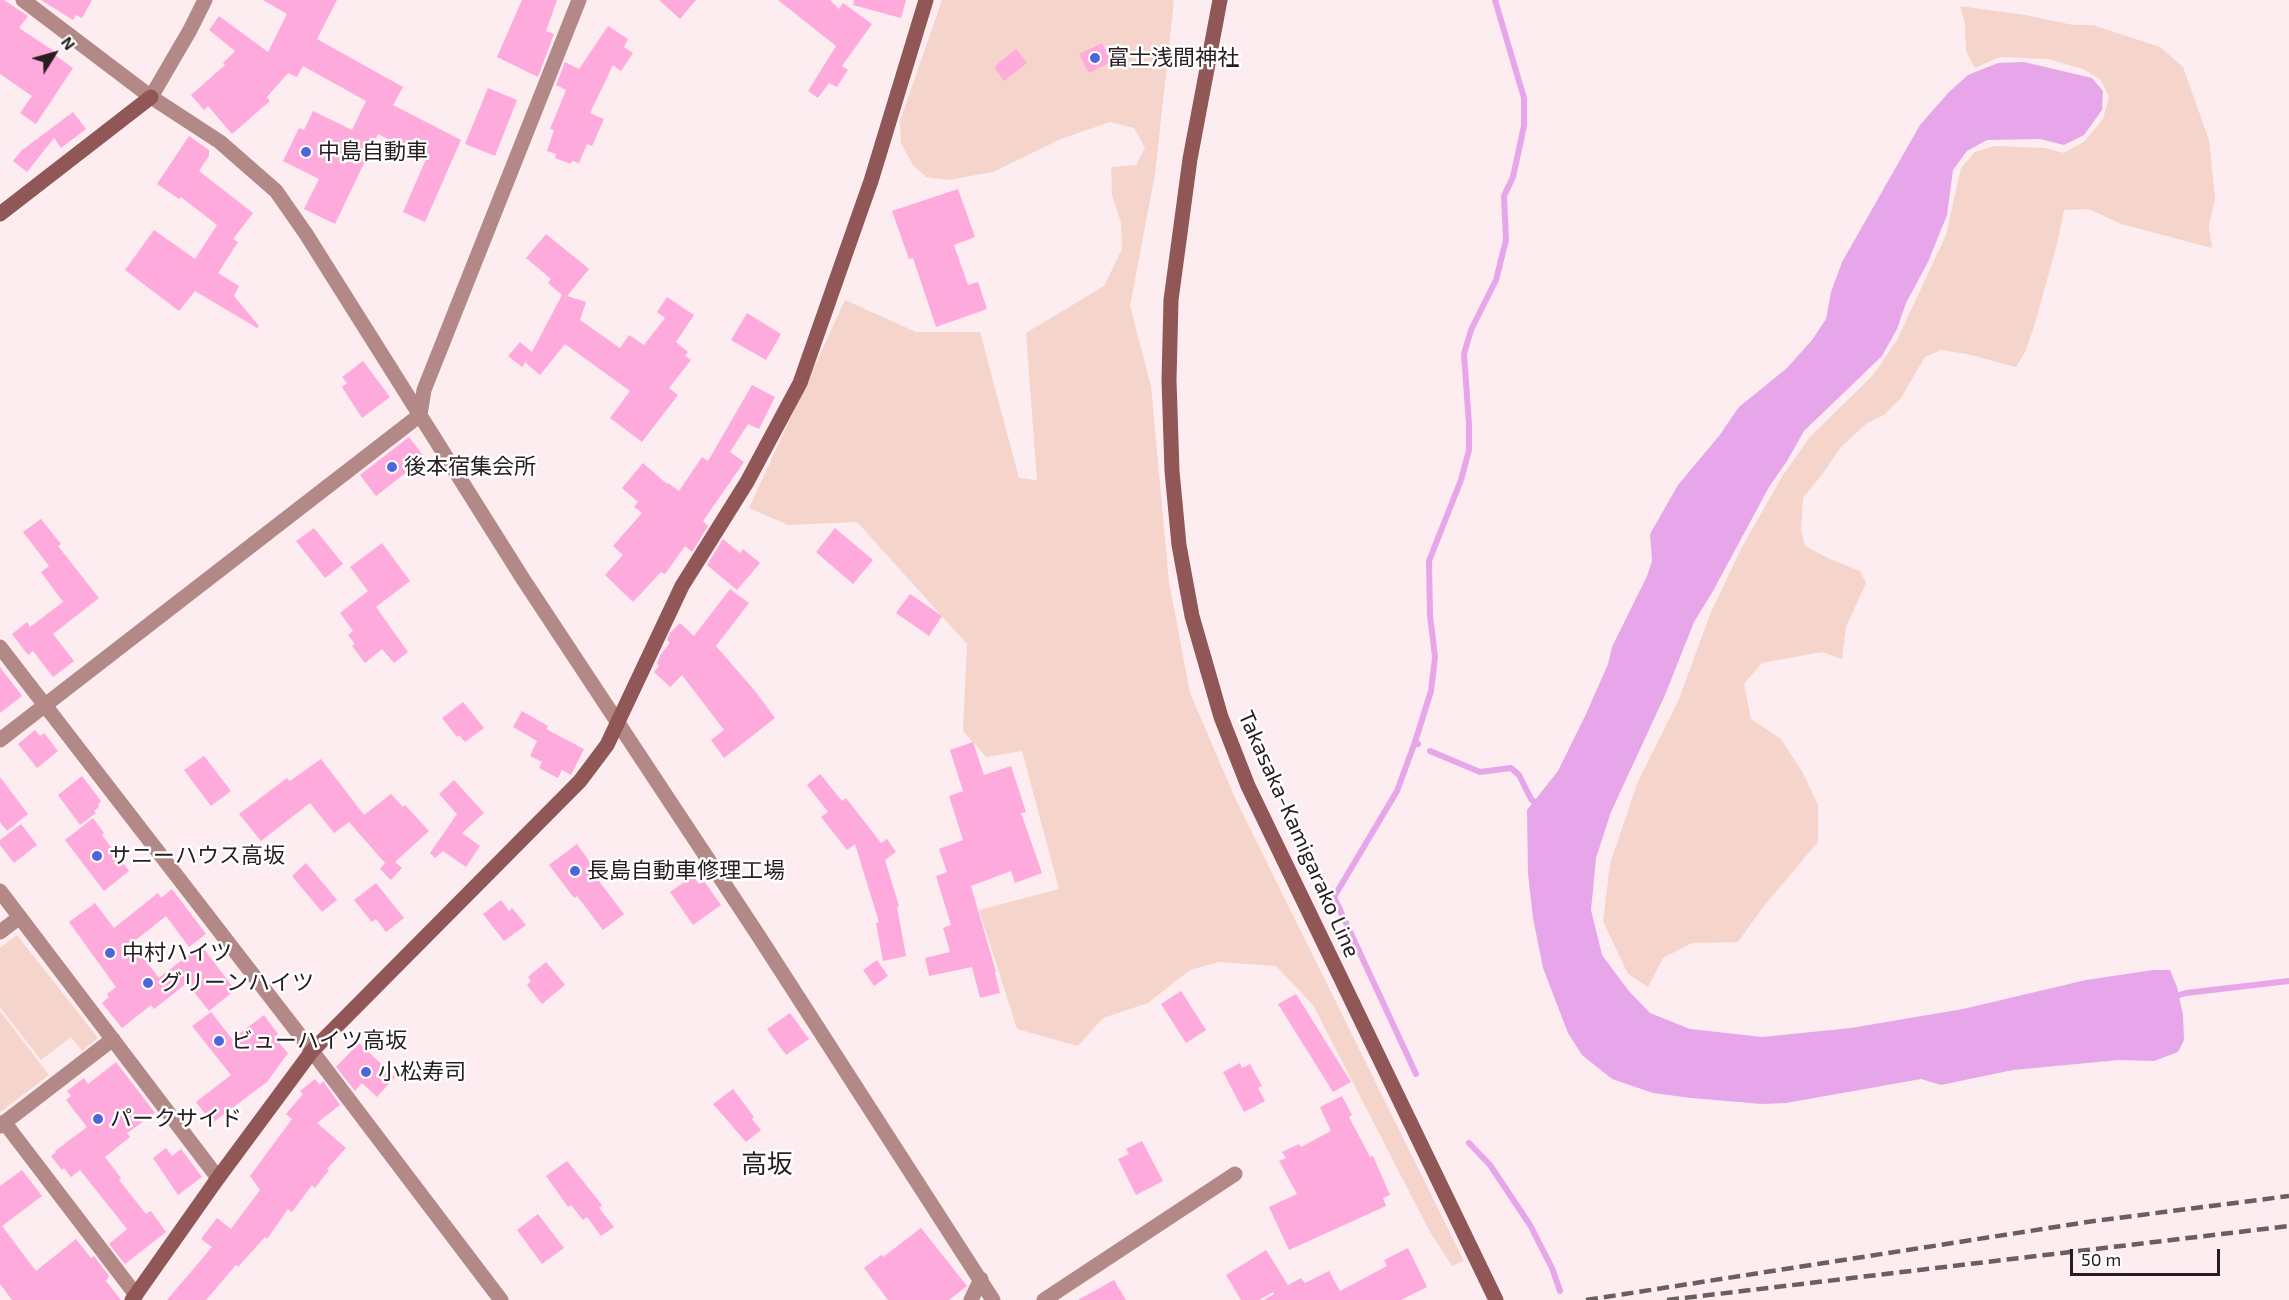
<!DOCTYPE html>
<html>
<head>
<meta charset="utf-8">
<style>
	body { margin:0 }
	#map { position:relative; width:2289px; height:1300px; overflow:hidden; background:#fdecf0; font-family:"Exo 2",sans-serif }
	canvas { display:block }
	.north { position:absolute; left:24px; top:24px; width:60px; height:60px; -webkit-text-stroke:4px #fff; paint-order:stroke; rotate:53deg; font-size:16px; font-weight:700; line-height:24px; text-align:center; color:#251d1f }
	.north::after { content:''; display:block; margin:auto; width:21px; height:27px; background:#251d1f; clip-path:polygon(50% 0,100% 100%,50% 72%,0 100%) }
	.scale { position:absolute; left:2070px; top:1249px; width:150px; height:27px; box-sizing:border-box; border:3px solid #251d1f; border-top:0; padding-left:8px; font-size:18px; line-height:21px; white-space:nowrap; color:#251d1f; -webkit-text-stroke:4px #fff; paint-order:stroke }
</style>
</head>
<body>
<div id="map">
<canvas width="2289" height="1300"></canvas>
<div class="north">N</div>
<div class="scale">50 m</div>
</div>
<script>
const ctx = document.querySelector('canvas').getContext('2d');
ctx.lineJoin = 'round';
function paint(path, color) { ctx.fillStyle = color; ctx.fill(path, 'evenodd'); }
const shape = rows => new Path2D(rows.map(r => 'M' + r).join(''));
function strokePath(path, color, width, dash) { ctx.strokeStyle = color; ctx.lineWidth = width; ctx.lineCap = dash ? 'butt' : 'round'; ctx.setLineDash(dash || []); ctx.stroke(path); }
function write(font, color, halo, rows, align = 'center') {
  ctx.font = font + ' "Exo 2","Noto Sans JP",sans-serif'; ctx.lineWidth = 5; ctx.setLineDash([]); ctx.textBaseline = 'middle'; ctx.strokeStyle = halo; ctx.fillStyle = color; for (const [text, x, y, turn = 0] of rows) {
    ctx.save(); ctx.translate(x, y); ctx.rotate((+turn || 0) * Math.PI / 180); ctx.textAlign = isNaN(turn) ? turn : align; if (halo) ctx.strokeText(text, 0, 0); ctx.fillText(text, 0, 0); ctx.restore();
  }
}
paint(shape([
	[942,0,1174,0,1155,174,1130,306,1151,386,1169,582,1190,693,1235,798,1464,1261,1452,1266,1430,1232,1313,1005,1276,966,1219,962,1190,970,1148,1003,1103,1018,1078,1046,1017,1029,979,910,1059,889,1022,751,986,757,963,731,967,644,857,522,788,525,749,508,845,300,916,332,980,332,1019,478,1037,480,1026,333,1104,286,1122,249,1121,223,1112,195,1111,167,1136,165,1145,148,1134,128,1110,122,1061,139,993,172,949,180,926,177,913,165,901,143,900,121],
	[1960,6,2025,15,2073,25,2093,25,2160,47,2183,67,2209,140,2215,198,2209,226,2212,248,2121,224,2089,209,2064,210,2057,244,2034,327,2025,352,2016,367,1967,354,1941,350,1925,357,1901,398,1884,415,1866,424,1840,448,1824,472,1803,498,1801,530,1805,546,1830,559,1860,571,1866,583,1846,627,1842,659,1822,652,1762,663,1744,684,1751,719,1781,739,1803,773,1818,805,1818,842,1763,907,1738,942,1692,943,1663,958,1648,987,1628,974,1603,921,1610,864,1638,781,1679,699,1711,612,1741,549,1783,475,1810,437,1874,374,1897,340,1946,235,1961,168,1975,152,1994,146,2045,148,2064,153,2085,141,2103,119,2109,97,2101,80,2083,69,2048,59,2000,57,1975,68,1966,51,1965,24],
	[17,935,98,1038,82,1051,71,1037,41,1060,0,1007,0,948],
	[0,1011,49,1075,0,1112]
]), '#f5d5cb');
paint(shape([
	[2024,62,2092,78,2103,91,2102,110,2084,135,2064,145,2040,139,1987,140,1967,151,1953,170,1947,215,1928,262,1906,303,1897,329,1882,356,1804,431,1787,461,1769,487,1713,591,1694,622,1665,695,1611,812,1596,858,1591,910,1602,955,1628,990,1650,1013,1690,1029,1762,1037,1851,1028,1963,1009,2086,980,2153,970,2170,970,2177,987,2183,1015,2184,1040,2178,1052,2154,1061,2119,1060,2013,1070,1941,1085,1921,1079,1786,1103,1762,1104,1691,1098,1653,1093,1612,1079,1582,1055,1568,1033,1543,968,1533,918,1528,874,1527,810,1558,771,1586,714,1608,664,1612,647,1647,576,1652,561,1650,534,1678,485,1719,436,1739,407,1787,368,1812,340,1826,319,1831,292,1842,262,1920,125,1949,92,1968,75,1998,63]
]), '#e7a6e9');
strokePath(shape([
	[1415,742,1397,791,1334,897,1416,1074],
	[1418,744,1415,742,1431,691,1435,657,1430,615,1429,561,1461,480,1469,450,1469,424,1464,354,1471,330,1496,280,1506,240,1504,196,1513,177,1524,126,1524,98,1495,0],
	[1430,751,1480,772,1511,768,1519,775,1531,799,1539,806],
	[2173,997,2186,993,2289,981],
	[1469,1143,1490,1165,1530,1225,1552,1268,1560,1291]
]), '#e7a6e9', 6);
paint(shape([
	[0,0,4,0,28,16,19,28,54,51,52,53,73,68,36,124,20,113,32,96,0,74],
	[41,0,92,0,82,18,76,15,73,20],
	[263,0,337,0,317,39,403,87,393,105,461,140,425,222,403,212,426,159,378,134,335,224,304,209,319,179,283,161,299,128,304,130,313,111,352,130,366,101,303,66,297,77,288,73,267,97,270,101,232,134,208,106,204,110,191,95,225,65,223,63,235,51,209,30,219,16,268,52,287,14],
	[522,0,557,0,546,31,554,34,538,77,497,57],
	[659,0,696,0,680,19],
	[778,0,830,0,839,9,843,3,872,24,842,66,848,70,837,87,829,83,818,98,808,91,836,46],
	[854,0,906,0,901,18,853,5],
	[608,26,628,39,624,47,633,53,621,71,613,65,590,113,604,119,592,146,587,144,579,163,572,161,571,164,555,158,556,154,547,151,554,130,550,129,566,90,556,85,565,62,579,69],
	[1102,43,1111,62,1089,73,1079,54],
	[1016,49,1027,63,1004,81,994,67],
	[488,88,517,100,495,156,465,144],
	[73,112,86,129,61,148,54,138,27,172,13,161,21,151],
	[189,136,209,150,209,156,199,171,253,213,233,239,238,242,218,273,239,286,234,296,259,326,257,328,195,291,179,311,125,270,154,230,195,259,217,225,181,197,179,199,157,184],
	[958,189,975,237,954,245,968,285,978,282,987,309,936,327,913,258,909,259,892,211],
	[546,234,589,269,567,296,586,302,580,320,620,348,629,335,644,345,665,318,657,312,667,297,694,315,676,342,688,352,685,356,691,360,669,388,678,395,642,442,610,418,630,391,565,344,540,375,526,363,527,360,522,367,508,356,520,342,532,352,562,295,548,283,551,279,526,258],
	[747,313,781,334,766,360,731,340],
	[363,361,390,397,362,418,342,387,347,383,342,377],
	[752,385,775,397,759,429,748,424,730,452,744,462,703,521,708,526,692,552,685,546,665,574,661,572,633,602,605,575,623,555,613,546,642,513,634,507,638,502,622,488,643,463,667,484,668,483,679,491,702,457,708,461],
	[409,437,425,458,376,496,360,475],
	[41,519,61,544,58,546,99,598,53,634,74,661,53,677,33,651,28,655,12,634,27,622,30,627,63,602,41,572,49,566,23,532],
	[314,528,343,564,325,578,296,541],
	[835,528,873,560,853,584,816,552],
	[723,539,740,553,743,549,760,563,737,590,707,565],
	[382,543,410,581,376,607,408,652,394,663,382,649,365,663,352,646,355,644,348,635,353,631,340,613,368,591,350,567],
	[730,589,749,603,716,646,755,691,775,718,724,758,711,740,724,730,682,675,670,687,654,672,659,666,657,663,661,654,670,643,667,640,670,633,680,623,694,636],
	[910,594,942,616,929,636,896,613],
	[0,667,22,696,0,713],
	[463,702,484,728,465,742,459,735,457,737,442,718],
	[522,711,548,726,546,729,584,749,571,775,562,770,558,778,539,768,542,762,530,756,537,741,513,727],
	[35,730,40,736,44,733,58,751,37,768,18,744],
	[973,742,984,775,1011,766,1026,812,1021,813,1042,873,1015,883,1011,871,971,886,996,972,995,972,1000,993,980,998,972,967,929,976,925,958,950,952,943,928,951,925,936,876,947,872,939,849,963,840,949,796,963,791,950,750],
	[204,756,231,791,211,806,184,770],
	[321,759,364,815,391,794,403,807,405,805,429,831,395,862,402,868,391,880,380,869,385,863,349,822,334,833,310,803,261,841,239,814,287,778,290,781],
	[820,774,842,801,846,798,881,843,887,839,896,852,885,860,899,906,897,907,906,956,883,961,876,923,879,922,855,844,847,850,821,817,828,812,807,785],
	[82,776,101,801,98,804,99,807,94,811,96,813,80,825,58,795],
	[0,777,28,814,7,831,0,822],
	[454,780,484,813,462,833,480,846,466,867,443,851,435,858,430,853,457,814,439,794],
	[93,818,104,833,102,835,129,871,104,891,65,840],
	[21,824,37,845,14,863,0,845,0,840],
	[577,844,601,878,598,880,624,914,603,930,577,896,574,898,549,865],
	[306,863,337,900,322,912,292,876],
	[693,876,699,884,704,881,721,905,693,925,670,892],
	[376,883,404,918,386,932,376,919,372,922,354,900],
	[172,889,206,934,189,947,166,916,132,943,159,978,201,945,235,990,209,1011,187,983,154,1009,151,1005,122,1028,102,1003,109,997,107,994,116,987,69,922,95,903,114,928,158,893,161,898],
	[501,900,509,911,512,908,526,925,504,941,483,914],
	[877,960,888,976,874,986,863,970],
	[546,962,565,985,542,1004,527,985,531,981,528,977],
	[1181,991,1206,1030,1186,1043,1161,1004],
	[1296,994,1351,1082,1333,1092,1278,1004],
	[211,1012,232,1039,264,1015,278,1034,274,1037,288,1053,267,1082,212,1123,196,1102,231,1075,192,1026],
	[790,1013,809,1039,786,1055,767,1029],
	[359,1043,395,1077,377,1097,362,1083,355,1091,336,1067],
	[116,1062,155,1113,127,1133,130,1137,105,1157,121,1178,119,1180,146,1214,151,1211,166,1232,125,1264,109,1244,127,1229,80,1170,71,1177,64,1168,62,1170,51,1156,56,1152,55,1151,87,1127,66,1100,71,1096,67,1091,84,1078,88,1084],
	[1240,1063,1242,1068,1250,1064,1262,1086,1258,1088,1265,1101,1244,1112,1223,1072],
	[315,1079,320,1085,323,1081,340,1105,317,1123,346,1148,327,1169,329,1170,315,1188,312,1185,292,1212,288,1209,267,1239,265,1237,238,1267,236,1265,206,1300,167,1300,212,1247,201,1239,217,1218,231,1229,260,1190,250,1176,292,1119,286,1114,303,1094,300,1091],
	[733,1089,754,1117,752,1119,761,1130,746,1142,713,1104],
	[1342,1096,1352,1115,1349,1117,1370,1157,1373,1156,1390,1195,1383,1198,1386,1206,1289,1250,1269,1207,1297,1194,1279,1161,1286,1158,1282,1152,1299,1144,1301,1147,1331,1131,1320,1107],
	[1142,1141,1163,1181,1136,1195,1118,1159,1129,1154,1126,1149],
	[166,1148,172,1156,181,1149,202,1177,178,1195,153,1158],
	[567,1161,602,1205,599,1208,614,1227,601,1236,587,1217,583,1220,571,1205,568,1207,546,1176],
	[22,1170,42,1196,2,1226,36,1271,76,1239,91,1258,94,1256,109,1276,106,1281,121,1300,12,1300,0,1284,0,1186],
	[538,1214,564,1248,542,1264,517,1230],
	[921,1228,967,1286,949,1300,888,1300,864,1268,881,1255,883,1257],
	[1408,1248,1427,1287,1401,1300,1264,1300,1274,1294,1273,1292,1259,1300,1241,1300,1226,1275,1266,1250,1288,1285,1301,1278,1305,1283,1329,1271,1340,1291,1387,1266,1384,1260],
	[1114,1280,1126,1300,1078,1300]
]), '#feaadc');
strokePath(shape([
	[23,0,151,97,220,142,276,191,306,234,523,579,758,935,993,1300],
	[151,97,190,30,205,0],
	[0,647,312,1051,501,1300],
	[0,740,420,415,424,390,579,0],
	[0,891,218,1178],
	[0,932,20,917],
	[4,1122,136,1295],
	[0,1126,113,1039],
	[971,1300,981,1279],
	[1044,1300,1235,1174]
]), '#b38988', 15);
strokePath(shape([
	[1220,0,1190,159,1171,300,1169,380,1172,471,1179,545,1192,616,1221,717,1248,786,1496,1300],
	[0,214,151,97],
	[132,1300,218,1178,312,1051,580,781,607,745,682,586,747,482,800,383,871,181,926,0]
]), '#915656', 15);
strokePath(shape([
	[1586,1300,2094,1221,2289,1196],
	[1667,1300,2289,1226]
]), '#695f61', 4.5, [12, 6]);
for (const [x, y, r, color] of [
	[1095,58,6,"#4f66db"],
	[306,152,6,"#4f66db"],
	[392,467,6,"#4f66db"],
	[97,856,6,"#4f66db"],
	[575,871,6,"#4f66db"],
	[110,953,6,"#4f66db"],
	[148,983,6,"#4f66db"],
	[219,1041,6,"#4f66db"],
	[366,1072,6,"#4f66db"],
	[98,1119,6,"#4f66db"]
]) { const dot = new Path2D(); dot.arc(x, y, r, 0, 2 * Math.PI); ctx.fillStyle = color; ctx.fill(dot); strokePath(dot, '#fff', 2); }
write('22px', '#251d1f', '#fff', [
	["富士浅間神社",1107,58],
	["中島自動車",318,152],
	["後本宿集会所",404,467],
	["サニーハウス高坂",109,856],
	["長島自動車修理工場",587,871],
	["中村ハイツ",122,953],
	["グリーンハイツ",160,983],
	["ビューハイツ高坂",231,1041],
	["小松寿司",378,1072],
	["パークサイド",110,1119]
], 'left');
write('22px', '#251d1f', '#fff', [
	["Takasaka-Kamigarako Line",1299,834,66]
]);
write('26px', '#251d1f', '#fff', [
	["高坂",767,1164]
]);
</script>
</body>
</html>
